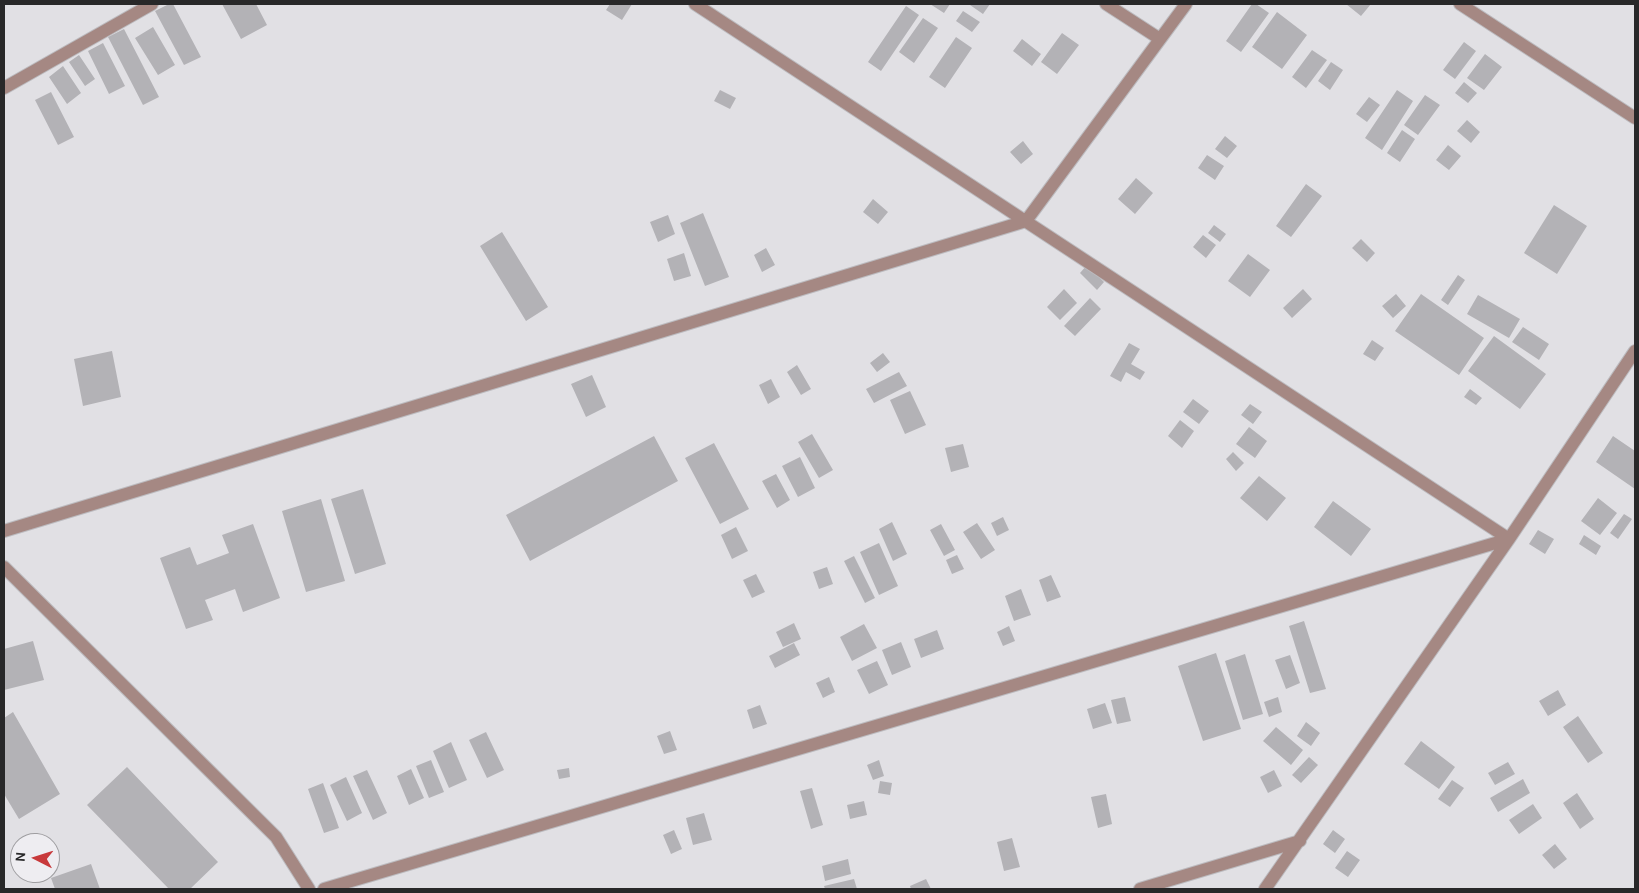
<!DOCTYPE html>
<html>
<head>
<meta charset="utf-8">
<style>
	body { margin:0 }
	#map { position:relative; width:1639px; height:893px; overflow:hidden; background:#e1e0e4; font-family:Karla,sans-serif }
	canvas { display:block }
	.frame { position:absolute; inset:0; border:5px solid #282829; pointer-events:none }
	.north { position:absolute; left:10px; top:833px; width:50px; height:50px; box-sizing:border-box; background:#eeedf1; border:1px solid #9f9ea1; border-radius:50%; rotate:275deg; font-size:14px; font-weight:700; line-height:20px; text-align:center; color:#282829 }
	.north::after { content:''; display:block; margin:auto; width:18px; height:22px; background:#c8393b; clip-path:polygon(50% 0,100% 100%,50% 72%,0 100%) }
</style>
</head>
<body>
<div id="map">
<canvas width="1639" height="893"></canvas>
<div class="frame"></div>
<div class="north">N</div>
</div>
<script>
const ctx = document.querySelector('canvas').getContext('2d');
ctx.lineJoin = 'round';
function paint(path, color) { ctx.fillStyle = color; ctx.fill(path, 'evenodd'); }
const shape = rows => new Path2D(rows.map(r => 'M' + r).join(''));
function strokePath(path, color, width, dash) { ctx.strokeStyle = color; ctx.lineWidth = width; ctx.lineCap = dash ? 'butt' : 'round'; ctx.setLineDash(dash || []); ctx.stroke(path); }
paint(shape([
	[169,4,173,4,201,57,184,65,155,11],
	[222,4,256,4,267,25,241,39],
	[610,4,632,4,622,20,606,10],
	[930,4,950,4,944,13],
	[971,4,990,4,983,14,970,5],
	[1252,4,1256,4,1269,13,1241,52,1226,41],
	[1346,4,1371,4,1361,16],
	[906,6,919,15,881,71,868,62],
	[963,11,980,22,972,32,956,21],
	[1277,12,1307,35,1282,69,1252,47],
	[923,18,938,28,914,63,899,52],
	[153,27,175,65,158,75,135,38],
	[124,29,159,97,143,105,108,37],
	[1062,33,1079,45,1057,74,1041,62],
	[956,37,972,48,945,88,929,77],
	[1022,39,1041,54,1032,66,1013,51],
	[1464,42,1476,51,1455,79,1443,70],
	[103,43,125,86,109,94,88,51],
	[1312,50,1327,60,1306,88,1292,77],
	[1485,54,1502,67,1484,90,1467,78],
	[79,55,95,79,85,86,69,62],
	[1331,62,1343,70,1330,90,1318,81],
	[63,66,81,93,67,104,49,77],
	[1464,82,1477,93,1468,103,1455,93],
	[720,90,736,98,730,109,714,101],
	[1397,90,1413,101,1382,150,1365,138],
	[51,92,74,137,58,145,35,100],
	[1425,95,1440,105,1418,135,1404,125],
	[1369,97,1380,105,1367,122,1356,114],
	[1467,120,1480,132,1471,143,1457,131],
	[1402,130,1415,139,1400,162,1387,153],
	[1225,136,1237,146,1227,158,1215,149],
	[1023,141,1033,154,1021,164,1010,152],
	[1448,145,1461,156,1449,170,1436,160],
	[1207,155,1224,166,1215,180,1198,168],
	[1136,178,1153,193,1135,214,1118,199],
	[1306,184,1322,196,1291,237,1276,226],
	[873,199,888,212,878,224,863,212],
	[1554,205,1587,226,1557,274,1524,253],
	[703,213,729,277,705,286,680,223],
	[668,215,675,234,658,242,650,222],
	[1214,225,1226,234,1220,242,1208,233],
	[502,232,548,307,526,321,480,246],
	[1203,235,1216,245,1206,258,1193,247],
	[1361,239,1375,253,1367,262,1352,248],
	[766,248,775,265,762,272,754,255],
	[684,253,691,276,674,281,667,259],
	[1248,254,1270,270,1250,297,1228,281],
	[1087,265,1104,282,1097,290,1080,273],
	[1458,275,1465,280,1448,305,1441,300],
	[1064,289,1077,303,1060,320,1047,307],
	[1303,289,1312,299,1292,318,1283,308],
	[1396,294,1406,306,1393,318,1382,306],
	[1421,294,1484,338,1459,375,1395,331],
	[1478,295,1520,319,1509,338,1467,314],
	[1090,298,1101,309,1075,336,1064,326],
	[1523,327,1549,344,1539,360,1512,342],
	[1494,336,1546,374,1520,409,1468,371],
	[1372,340,1384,348,1375,361,1363,354],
	[1129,343,1140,349,1131,364,1145,372,1140,380,1126,372,1121,382,1110,376],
	[112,351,121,397,83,406,74,359],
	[883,353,890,362,877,372,870,363],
	[797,365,811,389,801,395,787,372],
	[899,372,907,386,874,403,866,389],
	[592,375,606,407,586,417,571,384],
	[771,379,780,397,768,404,759,385],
	[1470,389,1482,398,1476,405,1464,397],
	[910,391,926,425,905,434,890,400],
	[1193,399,1209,411,1199,424,1183,412],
	[1250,404,1262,412,1253,424,1241,415],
	[1180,420,1194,431,1182,448,1168,436],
	[1249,427,1267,441,1255,458,1236,444],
	[812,434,833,470,819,478,798,442],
	[654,436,678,481,530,561,506,515],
	[1613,436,1635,451,1635,489,1596,462],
	[714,443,749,509,720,524,685,458],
	[963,444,969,467,951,472,945,448],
	[1233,452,1244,463,1236,471,1226,459],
	[800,457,815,488,798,497,782,466],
	[776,474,790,500,777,508,762,481],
	[1259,476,1286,498,1267,521,1240,498],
	[363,489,386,564,355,574,331,499],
	[1598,498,1617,513,1600,535,1581,521],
	[321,499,345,581,306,592,282,511],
	[1333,501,1371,529,1351,556,1314,527],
	[1624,514,1632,519,1618,539,1610,533],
	[1003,517,1009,530,997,536,991,523],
	[892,522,907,554,893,561,879,529],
	[977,523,995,550,981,559,963,532],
	[253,524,280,598,243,612,235,589,205,600,213,620,186,629,160,558,190,547,197,565,229,553,222,535],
	[941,524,955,550,944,556,930,530],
	[736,527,748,551,732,559,721,535],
	[1538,530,1554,539,1545,554,1529,544],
	[1584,535,1601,546,1596,555,1579,544],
	[879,543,898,586,879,595,860,552],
	[957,555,964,569,952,574,946,560],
	[854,556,875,598,865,603,844,561],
	[827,567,833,584,819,589,813,572],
	[756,574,765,592,752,598,743,580],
	[1051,575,1061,597,1047,602,1039,580],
	[1021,589,1031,615,1014,621,1005,596],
	[1304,621,1326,689,1310,693,1289,626],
	[794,623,801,639,783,647,776,632],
	[864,624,877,648,852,661,840,637],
	[1009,626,1015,641,1003,646,997,632],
	[937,630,944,649,921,658,914,639],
	[33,641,44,680,4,690,4,649],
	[901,642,911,667,892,675,882,650],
	[794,643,800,655,775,668,769,656],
	[1216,653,1241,729,1203,741,1178,666],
	[1245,654,1263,714,1243,720,1225,661],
	[1290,655,1300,683,1286,689,1275,660],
	[877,661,888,685,869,694,857,670],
	[829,677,835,692,823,698,816,683],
	[1558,690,1566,705,1548,716,1539,701],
	[1125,697,1131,721,1117,724,1111,700],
	[1278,697,1282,712,1269,717,1264,702],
	[1105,703,1112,723,1093,729,1087,709],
	[760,705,767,724,753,729,747,710],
	[13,712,60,794,19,819,4,794,4,718],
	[1578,716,1603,753,1588,763,1563,727],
	[1306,722,1320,733,1311,746,1297,736],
	[1276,727,1303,750,1291,765,1263,741],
	[670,731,677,750,664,754,657,736],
	[486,732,504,770,487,778,469,740],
	[1421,741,1455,767,1439,789,1404,764],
	[451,742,467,780,449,788,433,751],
	[1309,757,1318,765,1301,783,1292,775],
	[431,760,444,792,429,798,416,766],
	[879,760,884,776,873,780,867,765],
	[1508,762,1515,774,1495,785,1488,773],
	[127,767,218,862,190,889,169,889,87,805],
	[569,768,570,777,559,779,557,770],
	[411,769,424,798,409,805,397,776],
	[367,770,387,813,373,820,353,776],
	[1274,770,1282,786,1268,793,1260,777],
	[346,777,362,813,347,821,330,785],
	[1523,779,1530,793,1498,812,1490,798],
	[1452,780,1464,788,1450,807,1438,799],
	[880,781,892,783,890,795,878,793],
	[323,783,339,828,324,833,308,789],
	[812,788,823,825,811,829,800,791],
	[1577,793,1594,819,1580,829,1563,803],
	[1106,794,1112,824,1098,828,1091,797],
	[864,801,867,815,850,819,847,805],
	[1533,804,1542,818,1519,834,1509,820],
	[704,813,712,840,693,845,686,818],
	[674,830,682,849,671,854,663,835],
	[1333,830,1345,839,1335,853,1323,844],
	[1012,838,1020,867,1004,871,997,842],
	[1555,844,1567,859,1554,869,1542,855],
	[1347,851,1360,860,1348,877,1335,868],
	[848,859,851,874,825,881,822,866],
	[91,864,100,889,55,889,51,878],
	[854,879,857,889,825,889,824,886],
	[926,879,931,889,911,889,910,886]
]), '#b3b2b6');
const street = shape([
	[1106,4,1160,39],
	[1460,4,1635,118],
	[4,88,152,4],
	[4,531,1026,221,1186,4],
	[4,567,276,837,309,889],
	[324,889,1509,539,695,4],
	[1140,889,1300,841],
	[1265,889,1509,539,1635,351]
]);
strokePath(street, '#bcbbbf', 14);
strokePath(street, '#a58883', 12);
</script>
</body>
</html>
